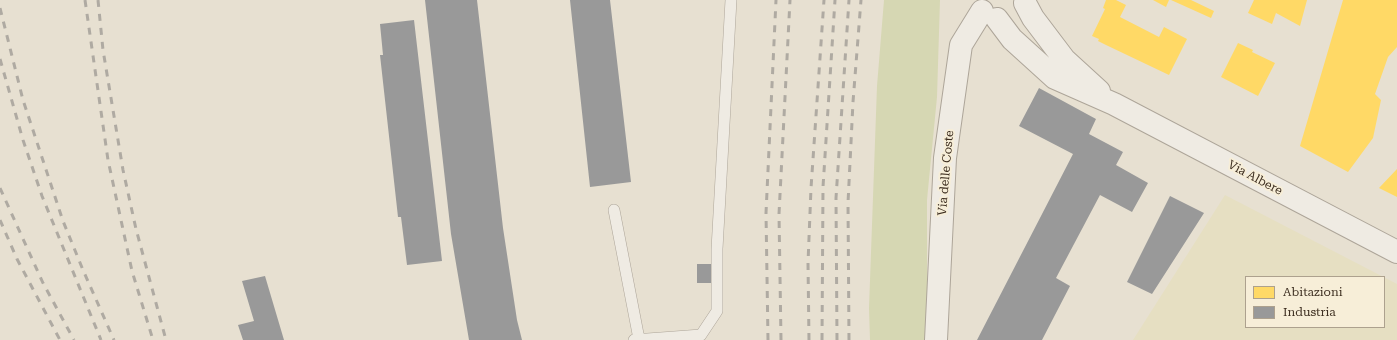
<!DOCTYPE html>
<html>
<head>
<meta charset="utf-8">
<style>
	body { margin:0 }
	#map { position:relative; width:1397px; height:340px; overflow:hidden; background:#e7e0d1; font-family:"Roboto Serif",serif }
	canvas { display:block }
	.legend { position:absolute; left:1245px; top:276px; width:140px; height:52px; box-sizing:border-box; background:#f7eed8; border:1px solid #ada18e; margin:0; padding:5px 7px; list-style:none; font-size:12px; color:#3d2e20 }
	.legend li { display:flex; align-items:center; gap:8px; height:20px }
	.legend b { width:20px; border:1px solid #ada18e }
</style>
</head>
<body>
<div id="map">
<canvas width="1397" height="340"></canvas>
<ul class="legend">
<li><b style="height:11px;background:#ffd966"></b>Abitazioni</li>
<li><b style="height:11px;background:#999"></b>Industria</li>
</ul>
</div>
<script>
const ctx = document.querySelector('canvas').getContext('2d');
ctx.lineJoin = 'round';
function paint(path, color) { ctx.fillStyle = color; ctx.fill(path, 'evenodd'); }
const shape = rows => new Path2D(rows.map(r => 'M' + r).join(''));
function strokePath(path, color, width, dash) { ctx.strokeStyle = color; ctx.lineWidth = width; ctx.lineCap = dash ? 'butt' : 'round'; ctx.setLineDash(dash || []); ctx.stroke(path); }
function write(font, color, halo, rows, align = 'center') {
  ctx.font = font + ' "Roboto Serif",serif'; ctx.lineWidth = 4; ctx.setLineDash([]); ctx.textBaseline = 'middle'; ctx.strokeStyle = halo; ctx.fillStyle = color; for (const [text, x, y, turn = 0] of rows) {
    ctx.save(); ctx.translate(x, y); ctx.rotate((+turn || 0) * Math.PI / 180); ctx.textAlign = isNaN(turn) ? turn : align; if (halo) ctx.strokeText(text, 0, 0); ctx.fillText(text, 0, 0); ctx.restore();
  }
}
paint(shape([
	[1225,195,1397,284,1397,340,1133,340],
	[1246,277,1384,277,1384,327,1246,327]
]), '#e6dfc2');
paint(shape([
	[884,0,940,0,937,97,927,200,927,340,870,340,869,308,877,86]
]), '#d6d7b3');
paint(shape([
	[1106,0,1116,0,1126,5,1120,17,1159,37,1164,27,1187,39,1169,75,1106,45,1098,41,1099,39,1092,36,1105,9,1103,8],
	[1153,0,1169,0,1166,7],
	[1171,0,1191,0,1214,11,1211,18],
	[1254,0,1307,0,1300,26,1276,13,1272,24,1248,13],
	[1343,0,1397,0,1397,47,1388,57,1375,94,1381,100,1373,138,1348,172,1300,146],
	[1238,43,1253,50,1252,52,1275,63,1258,96,1221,77],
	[1397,169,1397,197,1379,188]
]), '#ffd966');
paint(shape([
	[425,0,477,0,503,228,517,320,522,340,469,340,451,234],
	[570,0,610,0,631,182,590,187],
	[414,20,442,261,407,265,401,217,398,217,380,55,383,55,380,24],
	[1039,88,1096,119,1089,134,1123,152,1116,165,1148,183,1132,212,1100,195,1056,278,1070,286,1042,340,977,340,1073,154,1019,126],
	[1170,196,1204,213,1152,294,1127,282],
	[697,264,712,264,712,283,697,283],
	[265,276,284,340,243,340,238,325,254,321,242,281]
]), '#999');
const service = shape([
	[614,210,639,339],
	[634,340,701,335,717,311,717,249,731,0]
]);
const tertiary = shape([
	[1025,3,1033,18,1064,59,1099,91],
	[997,19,1012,39,1055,78,1114,104,1397,252],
	[936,340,945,158,961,45,982,11]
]);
strokePath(service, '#ada599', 12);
strokePath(tertiary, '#ada599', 24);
strokePath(service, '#efebe3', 11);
strokePath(tertiary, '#efebe3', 22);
strokePath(shape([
	[85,0,108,160,132,271,153,340],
	[98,0,103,50,123,170,136,229,166,340],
	[0,8,23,100,63,221,83,270,114,340],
	[0,59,23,140,42,196,101,340],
	[0,188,43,283,74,340],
	[0,220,17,259,60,340],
	[768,340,766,213,776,0],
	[781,340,779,214,790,0],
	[809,340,808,263,811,188,824,0],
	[822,340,823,187,835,0],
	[837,340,836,198,849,0],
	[849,340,848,203,853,102,861,0]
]), '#afaaa2', 3, [7, 7]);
write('12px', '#3d2e20', '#f7eed8', [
	["Via delle Coste",946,173,-85],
	["Via Albere",1255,178,28]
]);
</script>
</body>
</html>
